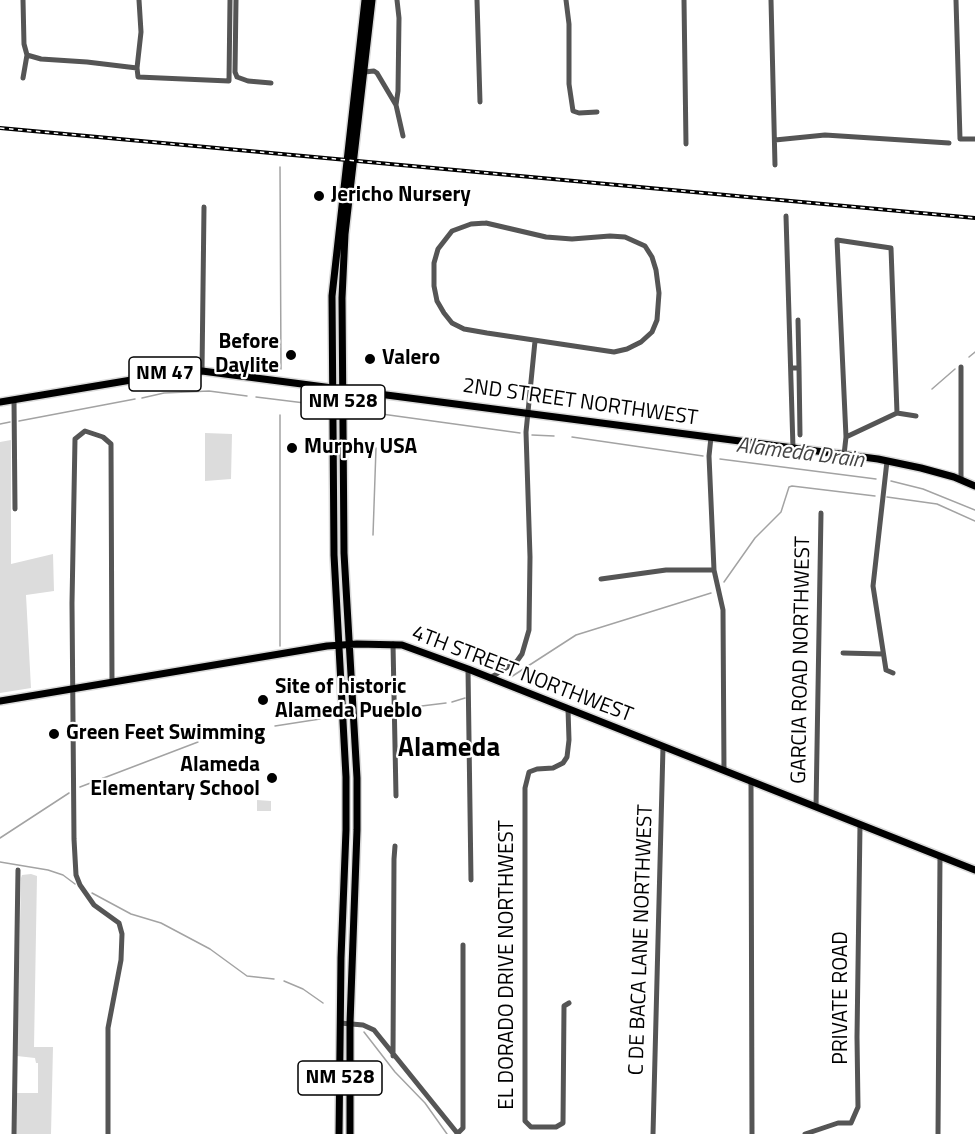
<!DOCTYPE html>
<html>
<head>
<meta charset="utf-8">
<style>
	body { margin:0 }
	canvas { display:block; background:#fff }
</style>
</head>
<body>
<canvas width="975" height="1134"></canvas>
<script>
const ctx = document.querySelector('canvas').getContext('2d');
ctx.lineJoin = 'round';
function paint(path, color) { ctx.fillStyle = color; ctx.fill(path, 'evenodd'); }
const shape = rows => new Path2D(rows.map(r => 'M' + r).join(''));
function strokePath(path, color, width, dash) { ctx.strokeStyle = color; ctx.lineWidth = width; ctx.lineCap = dash ? 'butt' : 'round'; ctx.setLineDash(dash || []); ctx.stroke(path); }
function write(font, color, halo, rows, align = 'center') {
  ctx.font = font + ' "Titillium Web",sans-serif'; ctx.lineWidth = 4.5; ctx.setLineDash([]); ctx.textBaseline = 'middle'; ctx.strokeStyle = halo; ctx.fillStyle = color; for (const [text, x, y, turn = 0] of rows) {
    ctx.save(); ctx.translate(x, y); ctx.rotate((+turn || 0) * Math.PI / 180); ctx.textAlign = isNaN(turn) ? turn : align; if (halo) ctx.strokeText(text, 0, 0); ctx.fillText(text, 0, 0); ctx.restore();
  }
}
paint(shape([
	[205,433,232,434,231,479,205,481],
	[11,440,11,564,53,554,54,591,26,595,31,688,0,693,0,442],
	[257,800,271,801,271,811,257,811],
	[31,874,37,876,34,1047,53,1047,51,1134,16,1134,17,1093,38,1093,38,1063,36,1063,35,1058,17,1056,21,878,22,875]
]), '#dcdcdc');
strokePath(shape([
	[280,167,281,369],
	[969,357,975,352],
	[932,389,955,369],
	[256,397,321,405],
	[142,398,164,393,209,391,247,396],
	[367,412,520,433],
	[19,421,135,399],
	[0,424,10,422],
	[532,435,554,436],
	[572,437,703,456],
	[720,459,876,479],
	[891,481,923,489,975,510],
	[887,497,937,504,975,521],
	[373,535,376,448],
	[724,582,755,538,781,512,789,487,792,486,875,496],
	[280,646,280,415],
	[511,677,576,635,711,593],
	[452,702,465,698],
	[397,709,446,703],
	[370,710,391,709],
	[275,726,320,719],
	[205,739,224,732,261,728],
	[80,787,198,742],
	[0,838,69,793],
	[0,862,48,870,63,875,75,884],
	[92,893,131,914,161,923,210,949,247,976,274,979],
	[284,981,303,989,323,1003],
	[364,1032,395,1072,425,1103,447,1134]
]), '#a3a3a3', 1.5);
const major = shape([
	[0,402,173,373,202,371,878,459,921,468,954,477,975,486],
	[0,701,327,646,357,644,402,645,468,669,975,870],
	[339,1134,341,958,346,830,346,777,334,555,332,296,365,0],
	[350,1134,350,1023,357,830,357,778,344,553,342,298,345,234,372,0]
]);
strokePath(major, '#dbdbdb', 10);
strokePath(shape([
	[23,0,24,44,27,55,41,59,87,62,137,68],
	[139,0,141,32,137,68,138,77,229,81,230,0],
	[236,0,235,72,237,77,248,81,271,83],
	[397,0,399,18,398,91,396,105,403,136],
	[477,0,480,102],
	[566,0,569,24,569,84,573,111,579,113,597,112],
	[684,0,686,144],
	[771,0,775,165],
	[956,0,960,139,975,139],
	[364,72,374,71,377,73,396,105],
	[23,78,27,55],
	[775,140,825,135,949,143],
	[786,216,793,448],
	[486,223,546,237,572,239,610,236,625,237,645,246,652,257,656,270,659,293,657,320,652,332,641,342,627,349,614,352,487,333,464,329,452,323,444,313,437,301,434,286,434,263,438,249,452,231,471,224,486,223],
	[798,320,799,368],
	[961,367,961,480],
	[792,368,799,368,800,435],
	[202,371,204,207],
	[14,400,15,509],
	[897,413,916,416],
	[711,437,709,456,714,570,723,610,724,771],
	[844,455,846,437,837,240,891,248,897,413,846,437],
	[887,461,873,586,886,670,893,673],
	[601,579,666,570,714,570],
	[393,644,396,796],
	[843,653,883,654],
	[468,669,471,880],
	[490,678,517,661,522,654,529,630,530,557,526,432,535,341],
	[568,709,569,740,567,757,563,763,553,768,537,769,529,772,525,788,525,1121,531,1127,556,1127,563,1123,564,1006,569,1003],
	[751,781,752,1134],
	[816,807,821,513],
	[340,1023,363,1025,374,1030,458,1134],
	[393,1056,394,859,395,846],
	[14,1134,18,870],
	[108,1134,108,1028,121,960,122,934,119,923,94,905,80,885,76,875,74,839,72,603,75,439,85,431,103,437,111,444,112,682],
	[457,1134,463,1128,463,945],
	[653,1134,663,747],
	[805,1134,838,1123,851,1123,858,1107,857,1037,860,825],
	[938,1134,940,856]
]), '#555', 5);
strokePath(major, '#000', 7);
const rail = shape([
	[0,128,975,218]
]);
strokePath(rail, '#000', 4);
strokePath(rail, '#fff', 1.5, [4.5]);
for (const [x, y, r, color] of [
	[319,196,6,"#000"],
	[291,355,6,"#000"],
	[370,359,6,"#000"],
	[292,448,6,"#000"],
	[263,700,6,"#000"],
	[54,734,6,"#000"],
	[272,778,6,"#000"]
]) { const dot = new Path2D(); dot.arc(x, y, r, 0, 2 * Math.PI); ctx.fillStyle = color; ctx.fill(dot); strokePath(dot, '#fff', 2); }
for (const [x, y, w] of [
	[165,374,72],
	[343,402,84],
	[340,1078,84]
]) { const box = new Path2D(); box.roundRect(x - w / 2, y - 17, w, 34, 4.5); ctx.fillStyle = '#fff'; ctx.fill(box); strokePath(box, '#000', 1.5); }
write('bold 20px', '#000', null, [
	["NM 47",165,374],
	["NM 528",343,402],
	["NM 528",340,1078]
]);
write('bold 21px', '#000', '#fff', [
	["Jericho Nursery",331,196],
	["Before",279,343,"right"],
	["Daylite",279,367,"right"],
	["Valero",382,359],
	["Murphy USA",304,448],
	["Site of historic",275,688],
	["Alameda Pueblo",275,712],
	["Green Feet Swimming",66,734],
	["Alameda",260,766,"right"],
	["Elementary School",260,790,"right"]
], 'left');
write('21px', '#000', '#fff', [
	["2ND STREET NORTHWEST",580,403,8],
	["GARCIA ROAD NORTHWEST",802,660,-89],
	["4TH STREET NORTHWEST",522,675,21],
	["C DE BACA LANE NORTHWEST",642,940,-88],
	["EL DORADO DRIVE NORTHWEST",508,965,-90],
	["PRIVATE ROAD",842,998,-90]
]);
write('italic 22px', '#444', '#fff', [
	["Alameda Drain",800,454,7]
]);
write('bold 27px', '#000', '#fff', [
	["Alameda",449,749]
]);
</script>
</body>
</html>
